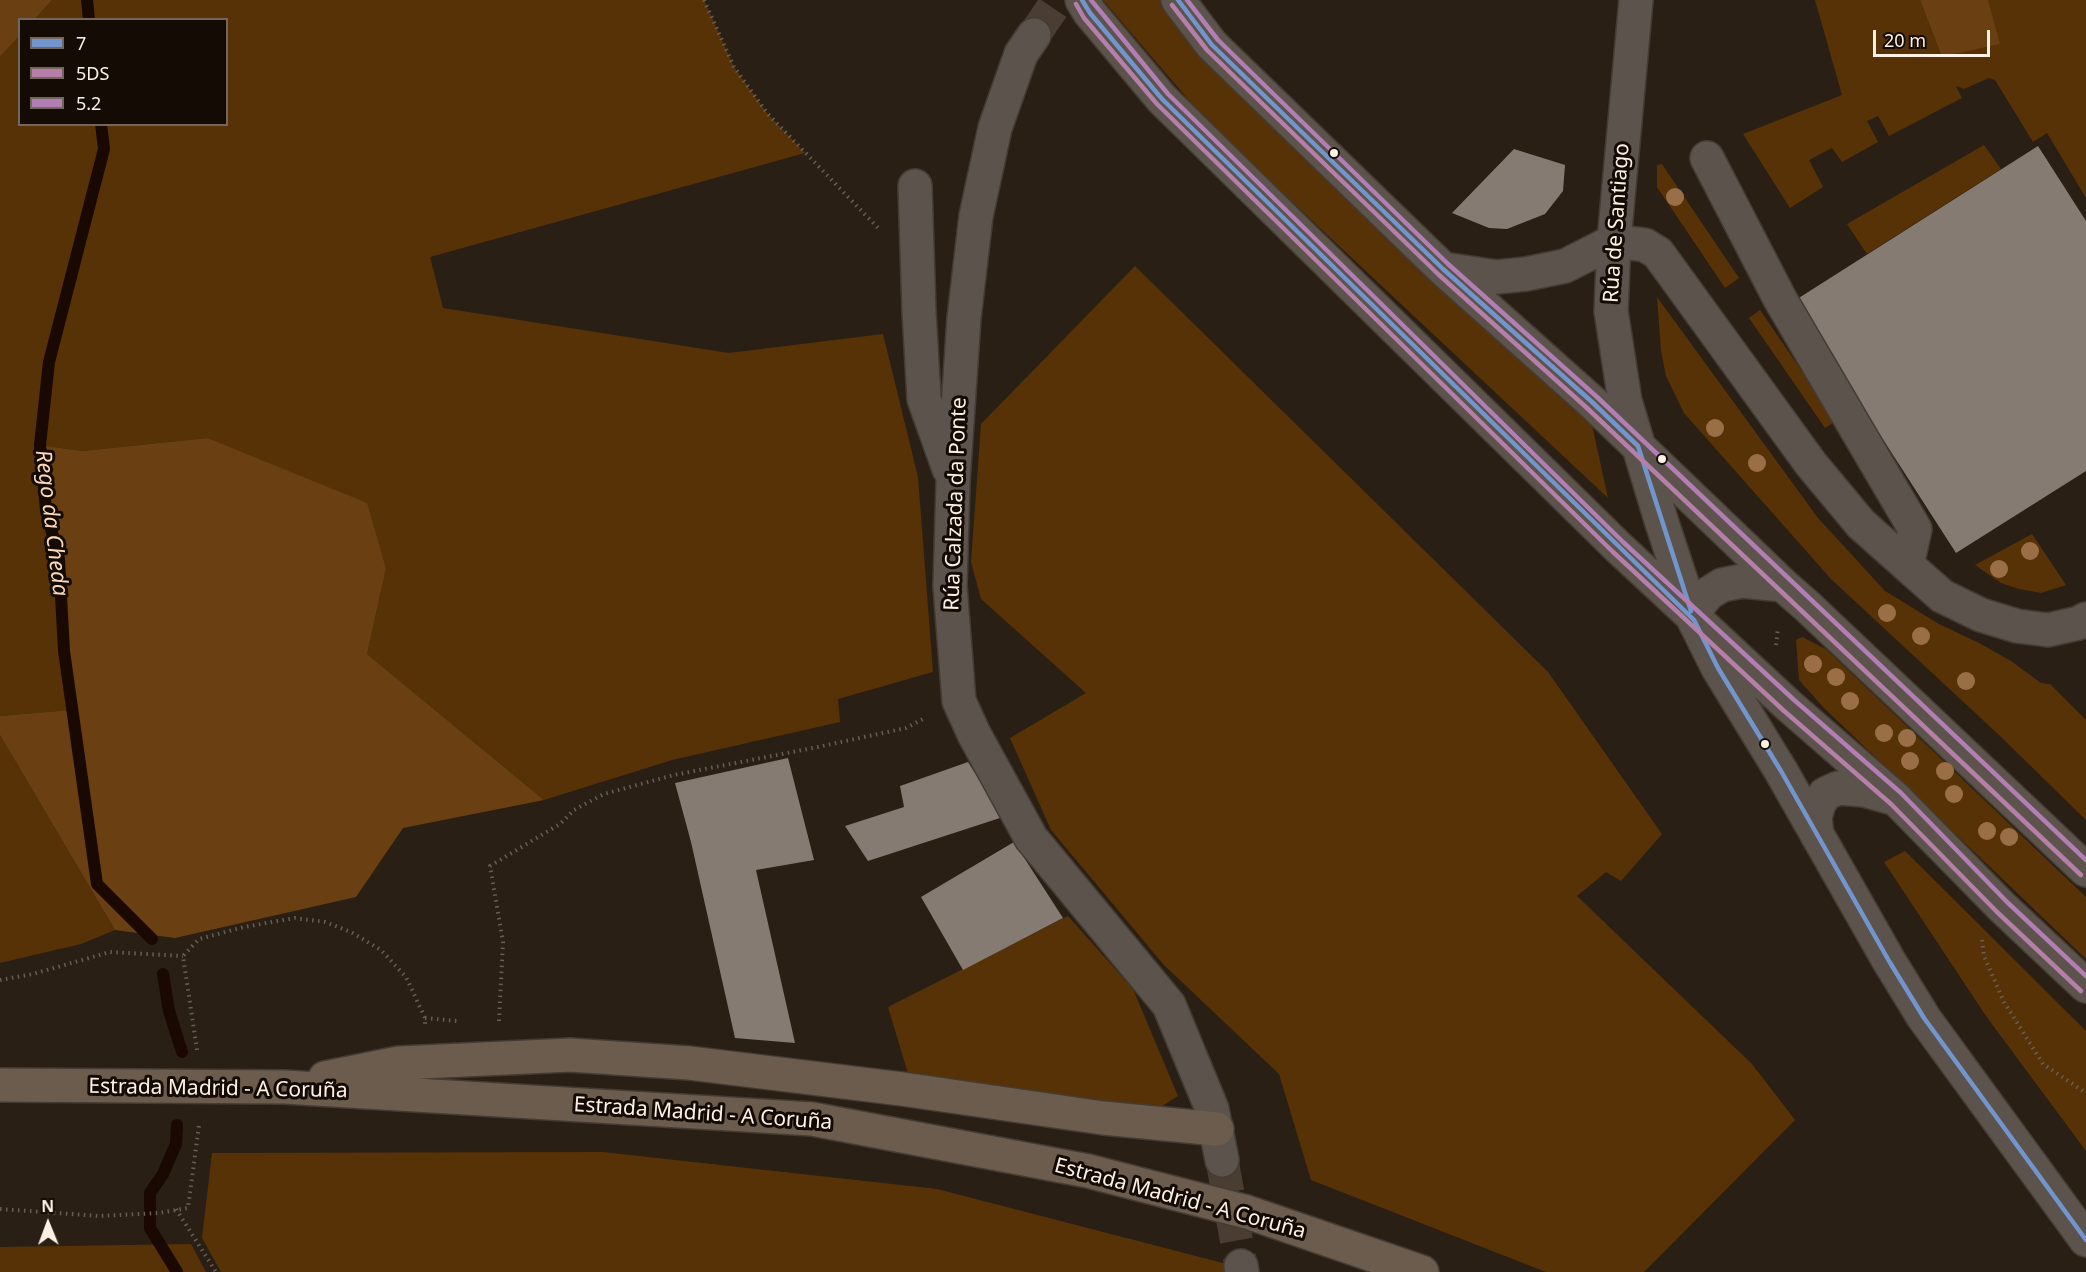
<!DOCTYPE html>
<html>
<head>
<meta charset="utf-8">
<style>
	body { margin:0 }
	#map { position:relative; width:2086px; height:1272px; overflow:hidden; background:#2a1f14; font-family:"Noto Sans",sans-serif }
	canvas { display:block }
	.legend { position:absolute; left:18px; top:18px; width:210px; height:108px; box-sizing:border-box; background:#130b04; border:2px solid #71675e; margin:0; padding:8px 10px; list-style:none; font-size:18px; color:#fdf0e4 }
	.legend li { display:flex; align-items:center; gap:12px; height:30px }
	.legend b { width:30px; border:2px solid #71675e }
	.north { position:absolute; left:18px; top:1194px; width:60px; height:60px; -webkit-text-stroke:4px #130b04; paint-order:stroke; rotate:359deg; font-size:16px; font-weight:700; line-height:24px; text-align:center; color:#fdf0e4 }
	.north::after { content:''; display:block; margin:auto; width:21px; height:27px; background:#fdf0e4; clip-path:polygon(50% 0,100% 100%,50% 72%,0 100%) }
	.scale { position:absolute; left:1873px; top:30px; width:117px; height:27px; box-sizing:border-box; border:3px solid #fdf0e4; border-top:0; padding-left:8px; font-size:18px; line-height:21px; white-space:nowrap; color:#fdf0e4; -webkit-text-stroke:4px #130b04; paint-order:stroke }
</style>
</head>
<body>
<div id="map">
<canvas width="2086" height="1272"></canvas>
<ul class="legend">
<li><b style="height:8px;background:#7395ce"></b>7</li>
<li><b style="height:8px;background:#b57fa9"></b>5DS</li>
<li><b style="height:8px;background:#b37eb3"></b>5.2</li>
</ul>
<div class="north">N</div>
<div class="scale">20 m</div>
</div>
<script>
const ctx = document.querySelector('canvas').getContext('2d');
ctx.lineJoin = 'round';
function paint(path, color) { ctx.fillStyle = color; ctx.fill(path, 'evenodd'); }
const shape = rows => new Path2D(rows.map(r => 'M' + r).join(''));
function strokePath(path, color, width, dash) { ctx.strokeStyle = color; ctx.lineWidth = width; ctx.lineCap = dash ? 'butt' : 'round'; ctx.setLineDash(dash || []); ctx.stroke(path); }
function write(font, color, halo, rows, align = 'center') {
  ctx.font = font + ' "Noto Sans",sans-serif'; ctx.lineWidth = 6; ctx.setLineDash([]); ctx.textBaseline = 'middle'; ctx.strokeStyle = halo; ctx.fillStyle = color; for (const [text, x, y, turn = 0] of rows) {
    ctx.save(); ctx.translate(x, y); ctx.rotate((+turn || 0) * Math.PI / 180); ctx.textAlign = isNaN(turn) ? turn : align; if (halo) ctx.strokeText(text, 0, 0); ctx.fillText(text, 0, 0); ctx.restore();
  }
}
paint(shape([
	[52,0,704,0,734,67,767,113,805,153,430,257,443,308,729,353,883,334,918,477,933,672,838,699,840,722,672,760,544,800,367,654,386,569,207,438,82,451,41,445,46,510,59,559,64,651,72,710,0,716,0,57,19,36,20,124,226,124,226,20,35,19],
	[1103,0,1161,0,1201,50,1377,224,1592,425,1608,498,1210,125],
	[1815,0,1920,0,1942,57,1999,44,1988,0,2086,0,2086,198,2047,133,2033,142,1995,80,1989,78,1964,89,1956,86,1962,98,1889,136,1878,116,1867,121,1878,142,1842,162,1832,148,1809,160,1823,187,1790,208,1743,134,1842,95],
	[1984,145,2001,169,1867,254,1847,224],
	[1662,164,1739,278,1725,288,1657,187,1657,165],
	[1135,266,1548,672,1662,834,1621,881,1606,872,1577,896,1752,1064,1795,1120,1644,1272,1546,1272,1311,1180,1279,1074,1164,965,1051,830,1010,738,1086,693,981,599,971,562,981,424],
	[1657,297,1818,518,1885,591,1939,624,1979,643,2011,661,2041,683,2050,684,2086,720,2086,820,1999,735,1831,579,1684,413,1666,376,1661,351],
	[1760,310,1836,421,1825,428,1749,318],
	[2032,534,2066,585,2041,593,2019,589,2001,583,1975,565],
	[1802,637,1826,649,2086,897,2086,959,1824,708,1799,680,1796,640],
	[0,735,115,930,81,944,0,963],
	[1905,851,2086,1031,2086,1151,1986,1016,1884,862],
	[1068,916,1133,989,1178,1096,1151,1113,909,1077,888,1007],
	[603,1152,937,1189,1223,1263,1226,1272,221,1272,202,1238,212,1153],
	[191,1244,206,1272,0,1272,0,1247]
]), '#583207');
paint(shape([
	[0,0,52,0,35,19,20,20,19,36,0,57],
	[1920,0,1988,0,2000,44,1942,57],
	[207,438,367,503,386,569,367,654,544,800,403,828,356,897,175,938,115,930,0,735,0,716,71,710,64,651,59,559,46,510,40,445,82,451]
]), '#6a4012');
strokePath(shape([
	[87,0,89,20],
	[101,124,104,149,49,362,40,445,46,510,59,559,64,651,97,884,152,939],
	[163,974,169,1011,182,1052],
	[177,1272,150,1228,150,1193,163,1174,176,1144,177,1125]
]), '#1a0802', 12);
paint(shape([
	[2038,146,2086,221,2086,471,1956,553,1794,301],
	[1514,149,1565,165,1563,191,1545,214,1507,229,1489,228,1452,213],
	[788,758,814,860,756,870,795,1043,735,1038,691,842,675,783],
	[968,762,1003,817,868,861,845,826,904,807,900,786],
	[1014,842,1063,918,963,970,921,897]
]), '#857b72');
strokePath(shape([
	[1034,35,1058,0],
	[1222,1160,1241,1266]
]), '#4a3e33', 33, [33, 16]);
const minor = shape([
	[1082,0,1090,13,1162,99,1618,547,1788,705,1896,799,2002,907,2086,986],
	[1178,0,1212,45,1443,269,1592,402,1783,585,1807,606,2086,870],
	[1636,0,1614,241,1611,311,1625,401,1661,520,1694,620,1718,668,1781,771,1889,961,1924,1018,2086,1240],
	[1034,35,1021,54,995,128,976,216,964,318,953,482,950,586,959,701,974,734,1031,838,1169,1005,1212,1109,1222,1160],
	[1707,158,1780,299,1915,529,1907,565],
	[915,186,919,311,924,399,949,469],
	[1443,269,1497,277,1526,274,1565,266,1614,241,1645,245,1658,253,1811,464,1861,524,1942,596,1981,615,2017,626,2048,630,2079,623,2086,619],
	[1694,620,1700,603,1709,593,1722,585,1742,581,1783,585],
	[1817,835,1815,817,1819,804,1825,794,1838,788,1864,790,1892,798],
	[1241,1266,1242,1272]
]);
const highway = shape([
	[325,1078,399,1063,570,1055,689,1063,902,1089,1103,1118,1217,1129],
	[0,1085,284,1087,812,1119,1088,1171,1247,1212,1422,1272]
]);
strokePath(minor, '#443c34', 36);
strokePath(highway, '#443c34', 36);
strokePath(shape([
	[704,0,734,67,767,113,880,230],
	[1776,645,1778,628],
	[1982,940,1984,956,2004,1002,2043,1064,2086,1093],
	[0,980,33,974,110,952,183,956],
	[425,1018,457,1021],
	[499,1021,503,942,490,866,560,824,574,810,604,794,674,775,818,747,906,728,925,718],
	[197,1050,183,956,199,939,244,927,295,918,325,922,351,932,381,950,406,977,425,1018,425,1024],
	[0,1209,99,1216,159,1213,188,1208,199,1125],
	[176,1209,216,1272]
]), '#665f58', 4, [1.5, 4.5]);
strokePath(minor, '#5c544c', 33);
strokePath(highway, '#6c5c4d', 33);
strokePath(shape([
	[1082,0,1090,13,1162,99,1694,620,1718,668,1781,771,1889,961,1924,1018,2086,1240],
	[1178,0,1212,45,1443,269,1592,402,1638,446,1691,611]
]), '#7395ce', 4.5);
strokePath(shape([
	[1076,4,1084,18,1157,104,1613,552,1783,710,1891,804,1997,912,2081,991],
	[1172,5,1207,50,1438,274,1587,408,2081,875]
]), '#b57fa9', 4.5);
strokePath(shape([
	[1091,0,1168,94,1623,542,1793,699,1901,793,2007,902,2086,976],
	[1187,0,1218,40,1448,264,1597,397,2086,860]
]), '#b37eb3', 4.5);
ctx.fillStyle = '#9a6f47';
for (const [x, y] of [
	[1675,197],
	[1715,428],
	[1757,463],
	[2030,551],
	[1999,569],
	[1887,613],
	[1921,636],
	[1813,664],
	[1836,677],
	[1966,681],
	[1850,701],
	[1884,733],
	[1907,738],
	[1910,761],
	[1945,771],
	[1954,794],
	[1987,831],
	[2009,837]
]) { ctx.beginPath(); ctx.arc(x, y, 9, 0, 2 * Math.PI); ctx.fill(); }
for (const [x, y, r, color] of [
	[1334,153,5,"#fdf0e4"],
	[1662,459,5,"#fdf0e4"],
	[1765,744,5,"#fdf0e4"]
]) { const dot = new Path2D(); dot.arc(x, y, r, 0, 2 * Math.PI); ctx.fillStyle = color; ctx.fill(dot); strokePath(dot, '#130b04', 2); }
write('21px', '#fdf0e4', '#130b04', [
	["Rúa de Santiago",1617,223,-86],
	["Rúa Calzada da Ponte",956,504,-88],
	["Estrada Madrid - A Coruña",218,1089,1],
	["Estrada Madrid - A Coruña",703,1114,4],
	["Estrada Madrid - A Coruña",1180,1199,15]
]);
write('italic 22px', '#fcd8ba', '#130b04', [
	["Rego da Cheda",51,523,83]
]);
</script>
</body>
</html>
